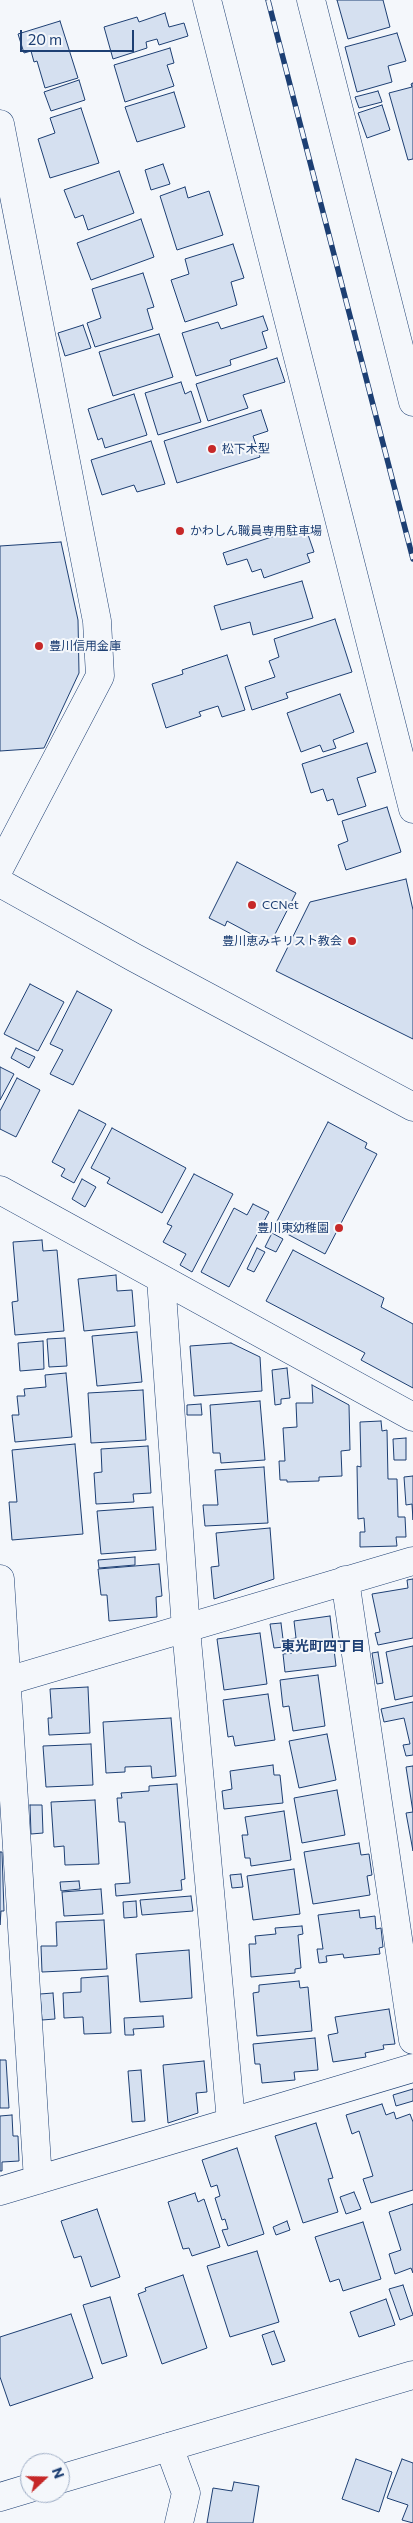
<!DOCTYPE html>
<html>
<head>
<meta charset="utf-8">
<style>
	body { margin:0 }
	#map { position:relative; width:413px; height:2523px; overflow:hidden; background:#f4f7fb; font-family:Commissioner,sans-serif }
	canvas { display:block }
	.north { position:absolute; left:20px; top:2453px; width:50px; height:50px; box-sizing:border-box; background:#f4f7fb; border:1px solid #9eadc5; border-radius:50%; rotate:69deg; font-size:14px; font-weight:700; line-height:20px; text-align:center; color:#1d3f73 }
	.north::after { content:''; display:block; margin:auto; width:18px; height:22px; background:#c62828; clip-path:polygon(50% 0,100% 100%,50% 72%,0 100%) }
	.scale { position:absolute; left:20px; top:30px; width:114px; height:22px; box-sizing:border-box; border:2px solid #1d3f73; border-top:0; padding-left:6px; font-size:15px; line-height:18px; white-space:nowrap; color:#1d3f73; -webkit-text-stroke:4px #f4f7fb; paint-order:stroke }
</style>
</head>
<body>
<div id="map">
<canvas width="413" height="2523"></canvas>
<div class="north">N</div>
<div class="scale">20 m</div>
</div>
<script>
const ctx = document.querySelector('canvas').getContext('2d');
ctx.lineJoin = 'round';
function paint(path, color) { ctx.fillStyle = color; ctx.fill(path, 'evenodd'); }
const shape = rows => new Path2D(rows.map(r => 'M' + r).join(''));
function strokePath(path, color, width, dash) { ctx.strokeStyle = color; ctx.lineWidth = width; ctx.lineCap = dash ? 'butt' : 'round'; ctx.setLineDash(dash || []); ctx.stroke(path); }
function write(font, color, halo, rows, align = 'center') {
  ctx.font = font + ' Commissioner,"Noto Sans JP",sans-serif'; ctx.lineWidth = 4; ctx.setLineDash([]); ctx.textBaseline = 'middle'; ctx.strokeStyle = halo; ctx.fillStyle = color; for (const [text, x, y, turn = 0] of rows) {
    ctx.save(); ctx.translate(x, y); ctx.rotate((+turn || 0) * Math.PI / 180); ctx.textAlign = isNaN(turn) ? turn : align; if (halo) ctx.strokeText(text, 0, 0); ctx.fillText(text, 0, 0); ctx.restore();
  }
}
const building = shape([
	[337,0,383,0,390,27,348,39,337,0],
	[165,13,169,27,184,23,188,36,159,45,157,39,146,42,147,48,113,59,104,27,137,17,139,22,165,13],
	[60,21,78,78,45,88,37,61,34,62,31,51,24,53,18,34,60,21],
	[397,33,406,61,388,66,392,82,357,92,345,47,397,33],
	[170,48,174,63,167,65,174,86,125,102,114,65,170,48],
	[79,80,85,100,51,111,44,92,79,80],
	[413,83,413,159,408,160,389,93,412,87,411,84,413,83],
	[378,91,382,102,359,108,355,97,378,91],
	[174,92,185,127,137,142,125,107,174,92],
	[382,105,390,130,367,138,358,113,382,105],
	[81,108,99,163,50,178,38,139,55,133,50,118,81,108],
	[163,164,170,184,151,190,145,170,163,164],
	[119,171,134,213,88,230,83,215,75,218,64,190,119,171],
	[185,187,188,198,209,191,223,235,177,250,160,196,185,187],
	[141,219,154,257,91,280,77,243,141,219],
	[233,244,244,278,231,282,237,305,185,322,171,280,189,274,185,259,233,244],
	[143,273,154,307,147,309,153,329,95,347,87,323,101,318,92,289,143,273],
	[263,316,268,330,262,332,267,348,230,360,231,365,196,376,182,333,218,322,221,329,263,316],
	[83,325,91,348,65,356,58,333,83,325],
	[159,334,173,377,113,396,99,352,159,334],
	[277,358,285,382,243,395,248,408,208,421,196,384,277,358],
	[181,382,185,394,191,391,201,422,158,435,145,393,181,382],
	[134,394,147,435,105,448,102,438,98,440,88,409,134,394],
	[261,410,268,431,253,436,260,457,177,483,164,441,261,410],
	[151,441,165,484,137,492,134,485,102,495,91,460,151,441],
	[305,526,314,552,307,554,310,562,264,578,261,569,252,572,247,559,227,565,223,553,305,526],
	[61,542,78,620,79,673,44,748,0,751,0,546,61,542],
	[302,581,313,618,253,635,250,622,221,630,214,606,302,581],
	[335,619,352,672,286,693,288,698,252,710,245,687,275,677,269,661,279,657,274,639,335,619],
	[227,655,245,710,222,717,218,706,199,712,201,716,166,728,152,684,183,674,182,670,227,655],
	[340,694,354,732,333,740,336,748,323,752,320,745,301,752,287,713,340,694],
	[367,743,376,772,357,778,366,806,338,815,333,799,327,801,323,789,311,793,302,764,367,743],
	[387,807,401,852,346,870,338,845,348,841,342,821,387,807],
	[237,862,296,893,270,944,227,921,225,926,209,918,237,862],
	[406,879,413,910,413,1039,276,971,310,902,406,879],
	[30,984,64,1002,38,1051,4,1034,30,984],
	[77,991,112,1010,73,1085,50,1074,63,1050,50,1044,77,991],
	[16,1048,35,1057,29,1068,11,1058,16,1048],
	[0,1067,14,1074,0,1100,0,1067],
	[17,1078,40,1090,16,1137,0,1129,0,1111,17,1078],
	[79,1110,106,1124,74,1183,61,1176,65,1169,52,1162,79,1110],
	[328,1122,367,1143,365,1148,377,1154,325,1254,274,1227,328,1122],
	[112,1128,186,1168,162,1213,107,1183,110,1178,91,1168,112,1128],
	[194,1174,233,1194,192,1272,180,1265,186,1254,163,1242,172,1226,167,1224,194,1174],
	[82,1179,96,1187,85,1207,72,1199,82,1179],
	[253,1204,269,1212,229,1287,201,1272,234,1208,247,1215,253,1204],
	[272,1233,283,1239,276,1252,265,1247,272,1233],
	[42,1240,43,1251,57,1250,64,1331,15,1335,12,1302,18,1301,13,1242,42,1240],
	[257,1248,265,1252,254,1272,247,1269,257,1248],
	[293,1250,384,1298,381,1307,413,1324,413,1388,361,1360,365,1353,266,1301,293,1250],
	[116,1275,117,1291,132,1290,135,1326,84,1331,78,1279,116,1275],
	[137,1332,142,1382,97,1386,92,1336,137,1332],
	[65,1338,67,1366,49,1367,47,1339,65,1338],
	[43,1341,44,1369,20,1371,18,1343,43,1341],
	[231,1343,260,1357,262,1391,194,1396,190,1346,231,1343],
	[287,1368,290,1398,281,1399,281,1404,275,1405,272,1370,287,1368],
	[66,1373,72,1437,15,1442,12,1415,19,1415,17,1396,25,1396,24,1389,46,1387,45,1375,66,1373],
	[312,1385,349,1405,350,1450,341,1451,342,1476,319,1477,319,1481,287,1482,287,1480,280,1480,279,1461,285,1461,283,1428,297,1427,296,1403,313,1403,312,1385],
	[143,1390,146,1440,91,1443,88,1393,143,1390],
	[260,1401,265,1460,221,1463,220,1453,213,1453,210,1405,260,1401],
	[201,1404,202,1415,187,1415,187,1405,201,1404],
	[381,1421,382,1431,387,1430,388,1479,397,1479,398,1517,405,1517,406,1537,396,1537,397,1546,360,1547,360,1532,365,1532,364,1518,358,1519,357,1466,361,1467,360,1422,381,1421],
	[406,1438,406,1460,394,1460,393,1439,406,1438],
	[75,1444,83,1534,12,1540,9,1502,17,1502,12,1450,75,1444],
	[148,1446,151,1493,133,1494,134,1502,96,1504,94,1473,102,1472,101,1449,148,1446],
	[264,1467,268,1523,205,1526,203,1505,218,1505,215,1470,264,1467],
	[413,1476,413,1520,412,1504,406,1505,404,1477,413,1476],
	[153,1507,156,1550,101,1554,97,1511,153,1507],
	[270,1528,274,1579,214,1599,211,1567,219,1566,216,1533,270,1528],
	[135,1557,135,1565,99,1568,98,1560,135,1557],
	[159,1564,162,1596,156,1597,157,1617,109,1621,107,1595,101,1595,98,1569,159,1564],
	[413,1579,413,1638,378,1645,375,1633,380,1632,372,1594,408,1588,407,1580,413,1579],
	[330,1616,336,1666,285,1672,283,1654,292,1653,290,1639,296,1638,294,1621,330,1616],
	[281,1623,284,1647,274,1648,270,1624,281,1623],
	[260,1633,267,1684,224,1690,217,1639,260,1633],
	[413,1646,413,1696,395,1700,386,1652,413,1646],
	[378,1652,383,1683,377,1684,372,1653,378,1652],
	[318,1675,325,1726,293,1731,289,1706,283,1707,280,1680,318,1675],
	[88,1687,90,1733,49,1735,48,1718,52,1718,50,1689,88,1687],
	[268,1694,275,1740,235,1746,233,1736,228,1737,223,1700,268,1694],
	[413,1702,413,1755,406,1756,403,1745,410,1744,404,1718,384,1722,381,1709,413,1702],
	[171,1718,176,1776,152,1778,151,1766,125,1767,125,1772,106,1773,103,1722,171,1718],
	[327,1734,336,1780,299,1788,289,1741,327,1734],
	[91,1744,93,1785,46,1787,43,1746,91,1744],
	[273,1765,274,1775,280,1775,283,1803,224,1809,222,1791,232,1789,230,1771,273,1765],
	[413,1766,413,1851,406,1813,413,1812,406,1767,413,1766],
	[177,1784,185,1879,181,1880,182,1890,116,1896,115,1884,130,1883,125,1822,119,1822,117,1798,122,1798,121,1793,149,1791,149,1786,177,1784],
	[337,1790,345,1835,302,1843,294,1798,337,1790],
	[95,1800,99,1864,65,1865,64,1846,54,1847,51,1802,95,1800],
	[30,1805,42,1805,43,1833,31,1834,30,1805],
	[284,1811,291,1860,251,1866,250,1858,245,1858,242,1835,248,1835,245,1817,284,1811],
	[359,1843,361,1855,369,1854,372,1875,367,1876,370,1895,313,1904,304,1852,359,1843],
	[0,1852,2,1852,4,1911,1,1911,0,1925,0,1852],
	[294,1869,300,1914,253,1920,247,1876,294,1869],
	[241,1874,243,1887,232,1888,230,1875,241,1874],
	[79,1881,80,1889,61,1891,60,1882,79,1881],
	[101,1889,103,1914,64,1916,62,1892,101,1889],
	[191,1896,193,1911,142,1915,140,1900,191,1896],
	[136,1901,137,1917,124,1918,123,1902,136,1901],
	[359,1910,360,1918,375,1916,376,1929,381,1928,383,1947,379,1948,380,1954,344,1958,343,1954,326,1956,327,1962,319,1963,317,1949,323,1949,318,1915,359,1910],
	[104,1920,107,1969,42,1972,41,1946,57,1946,56,1922,104,1920],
	[302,1926,303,1934,298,1935,301,1968,295,1969,295,1973,251,1977,249,1944,256,1944,255,1936,276,1934,275,1928,302,1926],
	[189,1950,192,1998,140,2002,136,1954,189,1950],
	[108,1976,111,2033,84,2034,83,2017,64,2018,63,1993,81,1992,81,1978,108,1976],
	[299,1981,300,1988,308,1987,312,2031,257,2036,253,1993,259,1992,259,1985,299,1981],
	[53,1993,55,2019,42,2020,40,1994,53,1993],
	[389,2009,395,2044,383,2045,384,2049,365,2053,366,2057,333,2062,328,2035,338,2033,335,2017,389,2009],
	[163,2016,164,2027,133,2029,134,2035,125,2035,124,2018,163,2016],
	[315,2038,318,2070,294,2072,295,2080,262,2083,260,2064,255,2064,253,2044,315,2038],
	[0,2060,6,2060,9,2108,0,2108,0,2060],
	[204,2061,207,2092,196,2093,198,2113,168,2123,163,2065,204,2061],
	[141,2070,145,2121,132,2122,128,2071,141,2070],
	[413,2089,413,2101,396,2106,393,2095,413,2089],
	[382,2104,386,2115,394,2112,396,2119,410,2114,413,2122,413,2190,371,2203,363,2179,373,2176,359,2131,352,2134,346,2115,382,2104],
	[12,2115,13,2136,18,2136,19,2161,2,2162,2,2171,0,2171,0,2116,12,2115],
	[316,2123,333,2178,328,2179,338,2212,303,2223,275,2136,316,2123],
	[237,2148,264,2234,228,2246,222,2230,228,2229,225,2219,222,2220,215,2198,220,2196,217,2185,211,2187,202,2160,237,2148],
	[354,2192,361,2209,346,2214,340,2197,354,2192],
	[195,2193,198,2202,204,2199,220,2247,192,2256,189,2248,183,2249,168,2202,195,2193],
	[413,2204,413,2273,411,2268,395,2274,389,2254,401,2250,389,2212,413,2204],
	[97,2209,120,2277,91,2287,81,2256,74,2258,61,2221,97,2209],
	[287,2221,290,2230,276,2235,273,2227,287,2221],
	[363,2222,381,2279,343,2291,339,2279,330,2282,315,2237,363,2222],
	[257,2251,279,2322,230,2337,207,2266,257,2251],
	[183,2275,207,2348,162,2364,138,2294,146,2291,145,2288,183,2275],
	[403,2285,413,2315,400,2320,389,2289,403,2285],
	[110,2297,127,2356,102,2364,83,2305,110,2297],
	[386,2299,395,2325,359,2337,350,2312,386,2299],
	[71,2314,93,2378,10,2406,0,2377,0,2337,71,2314],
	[274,2331,285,2361,272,2365,262,2335,274,2331],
	[356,2459,392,2472,379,2512,342,2499,356,2459],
	[402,2459,413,2463,413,2523,402,2520,408,2505,387,2498,402,2459],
	[234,2482,259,2486,253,2523,207,2523,213,2488,232,2491,234,2482]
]);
paint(building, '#d5e0f0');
strokePath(building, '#1d3f73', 1);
const minor = shape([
	[207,0,413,809],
	[311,0,413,402],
	[0,124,97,621,100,676,0,867],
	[0,1190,413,1417],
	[161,1279,186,1629,231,2121],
	[0,1579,38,2180],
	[345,1580,413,2040],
	[0,1683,413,1561],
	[0,2191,413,2068],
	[169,2447,186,2493,179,2523]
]);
const tertiary = shape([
	[0,883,135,958,413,1107],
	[60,2479,413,2375],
	[0,2497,30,2488]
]);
strokePath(minor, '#1d3f73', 29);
strokePath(tertiary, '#1d3f73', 29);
strokePath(minor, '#f4f7fb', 28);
strokePath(tertiary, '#f4f7fb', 28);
const rail = shape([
	[268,0,413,559]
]);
strokePath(rail, '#1d3f73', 5.5);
strokePath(rail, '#f4f7fb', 4, [11]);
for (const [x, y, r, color] of [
	[212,449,5,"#c62828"],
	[180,531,5,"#c62828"],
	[39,646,5,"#c62828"],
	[252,905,5,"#c62828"],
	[352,941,5,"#c62828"],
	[339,1228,5,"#c62828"]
]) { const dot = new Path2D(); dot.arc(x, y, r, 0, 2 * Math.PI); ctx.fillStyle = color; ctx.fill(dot); strokePath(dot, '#f4f7fb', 2); }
write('12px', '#1d3f73', '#f4f7fb', [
	["松下木型",222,449],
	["かわしん職員専用駐車場",190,531],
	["豊川信用金庫",49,646],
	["CCNet",262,905],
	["豊川恵みキリスト教会",342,941,"right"],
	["豊川東幼稚園",329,1228,"right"]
], 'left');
write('bold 14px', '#1d3f73', '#f4f7fb', [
	["東光町四丁目",323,1646]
]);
</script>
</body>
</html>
